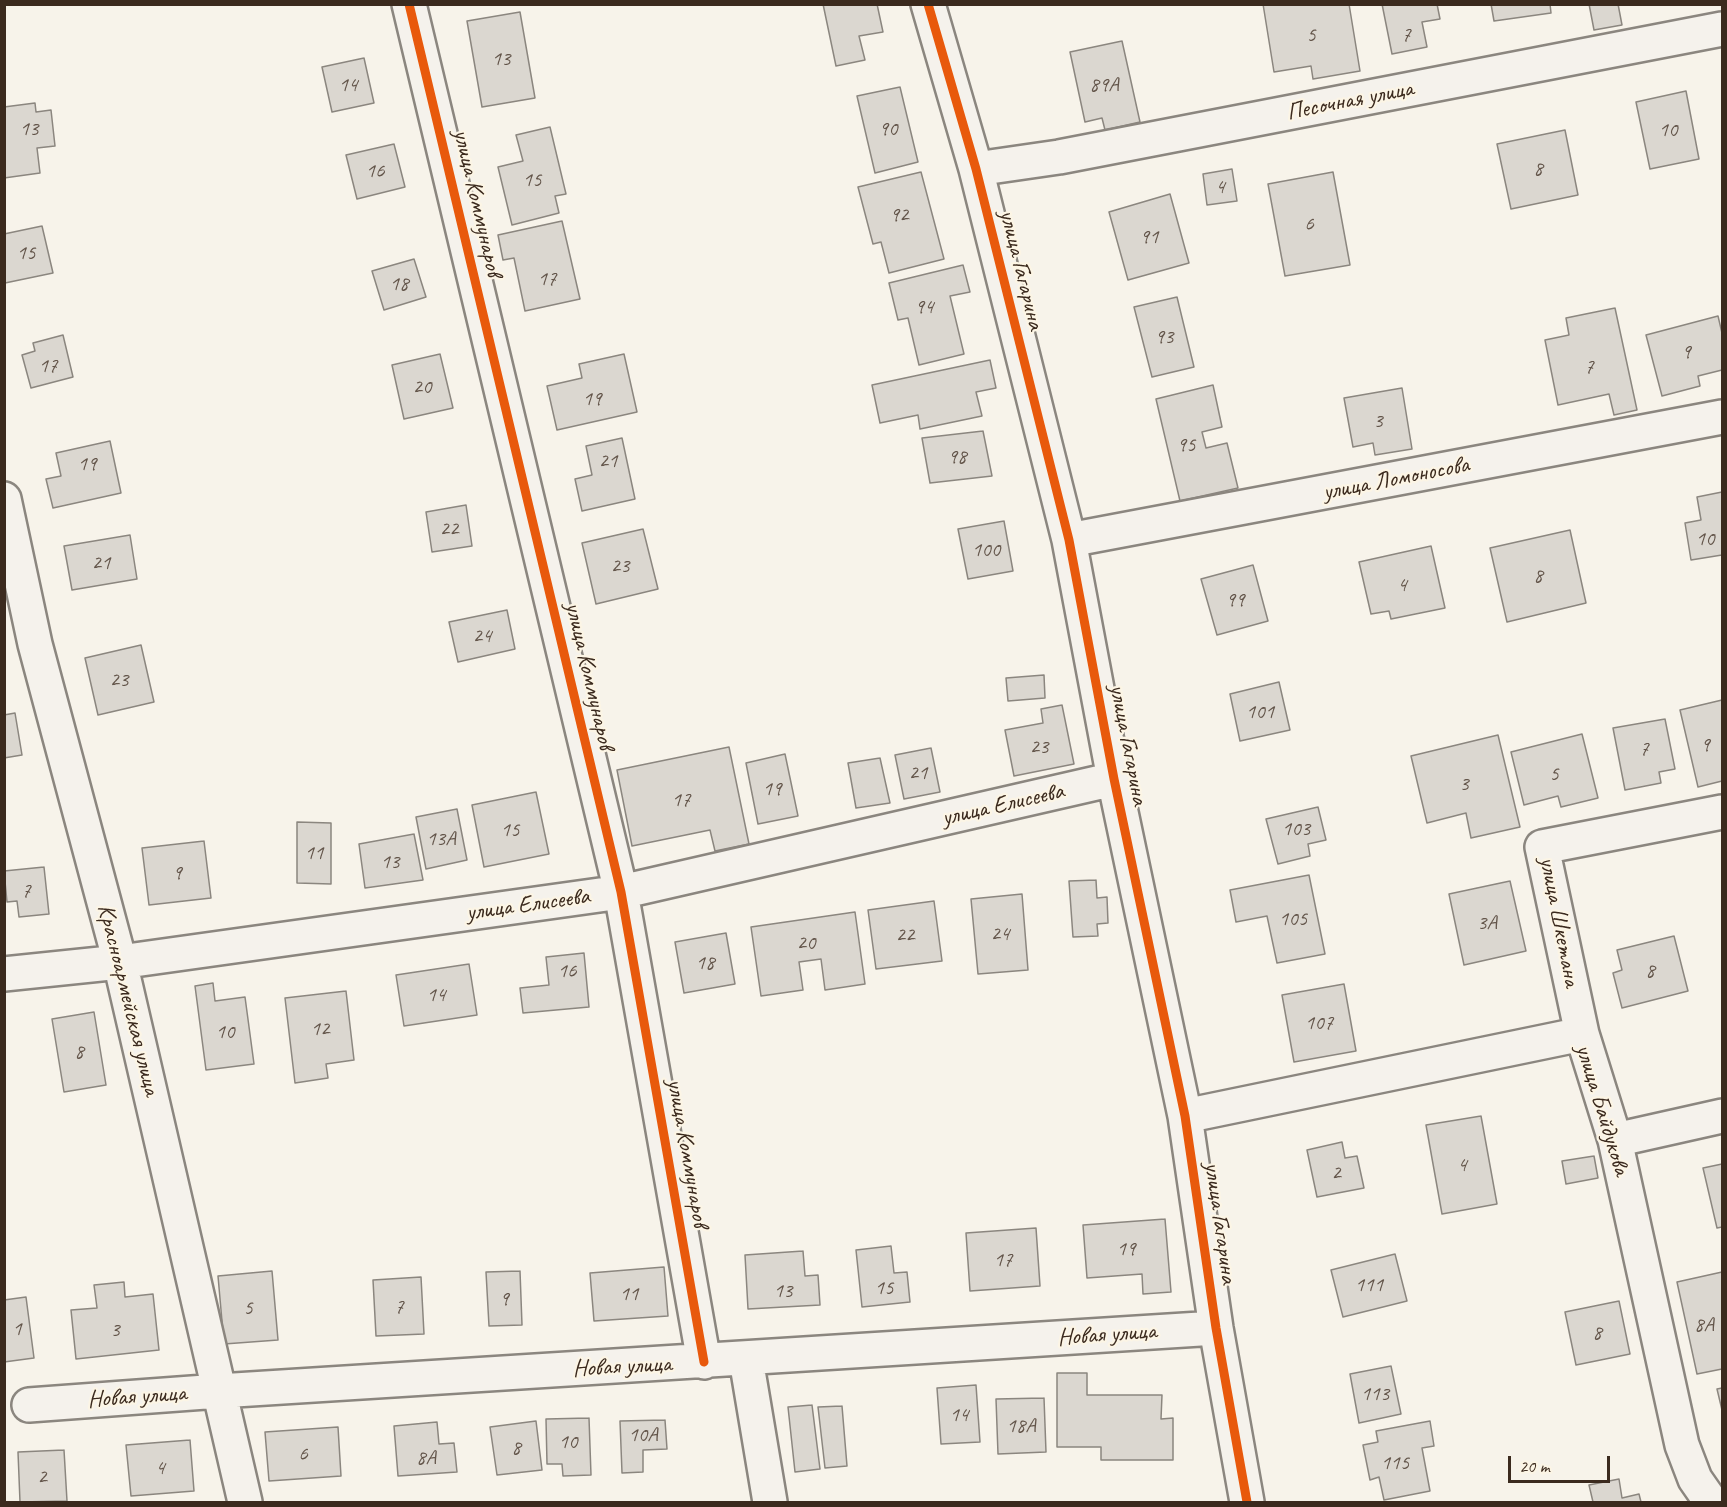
<!DOCTYPE html>
<html>
<head>
<meta charset="utf-8">
<style>
	body { margin:0 }
	#map { position:relative; width:1727px; height:1507px; overflow:hidden; background:#f7f3ea; font-family:Caveat,sans-serif }
	canvas { display:block }
	.frame { position:absolute; inset:0; border:6px solid #3b2a1e; pointer-events:none }
	.scale { position:absolute; left:1508px; top:1456px; width:102px; height:27px; box-sizing:border-box; border:3px solid #3b2a1e; border-top:0; padding-left:8px; font-size:18px; line-height:21px; white-space:nowrap; color:#3b2a1e; -webkit-text-stroke:4px #fcf5e5; paint-order:stroke }
</style>
</head>
<body>
<div id="map">
<canvas width="1727" height="1507"></canvas>
<div class="frame"></div>
<div class="scale">20 m</div>
</div>
<script>
const ctx = document.querySelector('canvas').getContext('2d');
ctx.lineJoin = 'round';
function paint(path, color) { ctx.fillStyle = color; ctx.fill(path, 'evenodd'); }
const shape = rows => new Path2D(rows.map(r => 'M' + r).join(''));
function strokePath(path, color, width, dash) { ctx.strokeStyle = color; ctx.lineWidth = width; ctx.lineCap = dash ? 'butt' : 'round'; ctx.setLineDash(dash || []); ctx.stroke(path); }
function write(font, color, halo, rows, align = 'center') {
  ctx.font = font + ' Caveat,sans-serif'; ctx.lineWidth = 4.5; ctx.setLineDash([]); ctx.textBaseline = 'middle'; ctx.strokeStyle = halo; ctx.fillStyle = color; for (const [text, x, y, turn = 0] of rows) {
    ctx.save(); ctx.translate(x, y); ctx.rotate((+turn || 0) * Math.PI / 180); ctx.textAlign = isNaN(turn) ? turn : align; if (halo) ctx.strokeText(text, 0, 0); ctx.fillText(text, 0, 0); ctx.restore();
  }
}
const building = shape([
	[823,4,877,4,883,32,859,36,865,60,836,66,823,4],
	[1263,4,1349,4,1360,71,1313,79,1311,66,1274,72,1263,4],
	[1382,4,1437,4,1440,19,1422,22,1427,47,1392,54,1382,4],
	[1491,4,1550,4,1551,13,1494,21,1491,4],
	[1589,4,1618,4,1622,25,1594,30,1589,4],
	[520,12,535,98,482,107,467,21,520,12],
	[1122,41,1140,122,1105,130,1102,118,1085,122,1070,52,1122,41],
	[364,58,374,103,332,112,322,67,364,58],
	[900,87,918,162,875,173,857,96,900,87],
	[1686,91,1699,159,1650,169,1636,102,1686,91],
	[35,103,36,112,51,110,55,146,37,148,40,173,4,178,4,107,35,103],
	[550,127,566,194,555,196,559,213,512,225,498,167,523,161,516,135,550,127],
	[1565,130,1578,195,1511,209,1497,144,1565,130],
	[394,144,405,187,357,199,346,155,394,144],
	[1232,169,1237,201,1207,205,1203,174,1232,169],
	[921,172,944,259,889,273,881,242,873,244,858,187,921,172],
	[1333,172,1350,265,1285,276,1268,184,1333,172],
	[1170,194,1189,263,1128,280,1109,212,1170,194],
	[562,221,580,299,525,311,514,258,503,260,498,235,562,221],
	[42,226,53,273,5,283,4,234,42,226],
	[414,259,426,297,384,310,372,271,414,259],
	[963,265,970,292,950,296,964,354,919,365,908,318,898,320,889,283,963,265],
	[1177,297,1194,367,1152,377,1134,307,1177,297],
	[1615,308,1637,410,1614,415,1609,394,1558,405,1545,340,1569,335,1566,318,1615,308],
	[1718,316,1722,333,1722,370,1698,376,1700,386,1662,396,1646,335,1718,316],
	[63,335,73,377,31,388,22,355,35,351,33,343,63,335],
	[440,354,453,408,404,419,392,365,440,354],
	[624,354,637,412,557,430,547,386,582,378,579,364,624,354],
	[990,360,996,388,976,392,982,416,920,429,918,415,880,423,872,385,990,360],
	[1213,385,1222,427,1202,432,1206,448,1227,443,1238,488,1180,501,1156,399,1213,385],
	[1402,388,1412,449,1375,455,1373,443,1353,447,1344,398,1402,388],
	[983,431,992,476,930,483,922,438,983,431],
	[622,438,635,499,582,511,575,479,592,475,586,446,622,438],
	[110,441,121,493,53,508,46,479,61,476,56,453,110,441],
	[1722,492,1722,555,1691,560,1685,523,1701,520,1697,497,1722,492],
	[466,505,472,546,432,552,426,512,466,505],
	[1004,521,1013,571,968,579,958,529,1004,521],
	[643,529,658,589,596,604,582,543,643,529],
	[1570,530,1586,603,1507,622,1490,548,1570,530],
	[130,535,137,579,72,590,64,546,130,535],
	[1431,546,1445,608,1391,619,1389,611,1371,614,1359,562,1431,546],
	[1253,565,1268,621,1217,635,1201,579,1253,565],
	[507,610,515,649,458,662,449,622,507,610],
	[141,645,154,702,98,715,85,658,141,645],
	[1044,675,1045,698,1008,701,1006,678,1044,675],
	[1279,682,1290,730,1240,741,1230,694,1279,682],
	[1722,700,1722,781,1698,787,1680,710,1722,700],
	[1062,705,1074,764,1014,776,1005,730,1043,723,1041,709,1062,705],
	[15,713,22,755,4,758,4,715,15,713],
	[1665,719,1675,769,1659,772,1661,783,1625,790,1613,728,1665,719],
	[1582,734,1598,798,1561,807,1558,796,1524,805,1511,752,1582,734],
	[1498,735,1520,827,1471,838,1466,813,1427,823,1411,756,1498,735],
	[729,747,749,844,715,851,710,830,632,846,617,770,729,747],
	[931,748,940,792,904,799,895,755,931,748],
	[785,754,798,816,758,824,746,763,785,754],
	[880,758,890,803,856,808,848,763,880,758],
	[536,792,549,854,484,867,472,805,536,792],
	[1318,807,1326,840,1308,844,1310,856,1278,864,1266,819,1318,807],
	[457,809,467,860,426,869,416,817,457,809],
	[297,822,331,823,331,884,297,883,297,822],
	[414,834,423,880,365,888,359,844,414,834],
	[204,841,211,898,149,905,142,848,204,841],
	[44,867,49,914,19,917,17,901,7,902,4,871,44,867],
	[1309,875,1325,954,1277,963,1267,916,1236,922,1230,890,1309,875],
	[1096,880,1097,898,1107,897,1108,923,1097,924,1098,936,1073,937,1069,881,1096,880],
	[1510,881,1526,951,1464,965,1449,894,1510,881],
	[1022,894,1028,970,978,974,971,899,1022,894],
	[934,901,942,961,876,969,868,910,934,901],
	[855,912,865,984,825,990,821,959,799,962,803,990,761,996,751,927,855,912],
	[726,933,735,984,684,993,675,942,726,933],
	[1674,936,1688,991,1622,1008,1613,973,1622,970,1617,950,1674,936],
	[584,953,589,1007,523,1013,520,988,549,985,546,957,584,953],
	[469,964,477,1015,404,1026,396,975,469,964],
	[213,983,215,1001,245,997,254,1064,206,1070,195,986,213,983],
	[1344,984,1356,1051,1294,1062,1282,995,1344,984],
	[346,991,354,1060,326,1064,328,1078,295,1083,285,998,346,991],
	[94,1012,106,1085,64,1092,52,1019,94,1012],
	[1481,1116,1497,1204,1442,1214,1426,1125,1481,1116],
	[1342,1142,1345,1158,1357,1156,1364,1188,1317,1197,1307,1150,1342,1142],
	[1594,1156,1598,1178,1566,1184,1562,1161,1594,1156],
	[1722,1164,1722,1227,1717,1228,1703,1168,1722,1164],
	[1165,1219,1171,1292,1143,1294,1142,1274,1087,1278,1083,1225,1165,1219],
	[1036,1228,1040,1286,970,1291,966,1233,1036,1228],
	[891,1246,894,1273,907,1272,910,1302,862,1307,856,1250,891,1246],
	[803,1251,805,1276,818,1275,820,1305,748,1309,745,1255,803,1251],
	[1395,1254,1407,1301,1343,1317,1331,1270,1395,1254],
	[664,1267,668,1316,594,1321,590,1273,664,1267],
	[272,1271,278,1340,224,1344,218,1276,272,1271],
	[520,1271,522,1325,489,1326,486,1272,520,1271],
	[1722,1272,1722,1369,1697,1374,1677,1282,1722,1272],
	[421,1277,424,1334,376,1336,373,1280,421,1277],
	[124,1282,125,1297,153,1294,159,1350,76,1359,71,1310,97,1308,94,1285,124,1282],
	[26,1297,34,1358,4,1362,4,1300,26,1297],
	[1619,1301,1630,1354,1576,1365,1565,1312,1619,1301],
	[1391,1366,1401,1414,1359,1423,1350,1374,1391,1366],
	[1057,1373,1087,1373,1087,1395,1162,1395,1161,1419,1173,1418,1173,1460,1101,1460,1101,1447,1057,1447,1057,1373],
	[976,1385,980,1442,941,1444,937,1388,976,1385],
	[1722,1388,1722,1410,1717,1389,1722,1388],
	[1044,1398,1046,1452,998,1454,996,1399,1044,1398],
	[812,1405,820,1469,795,1472,788,1407,812,1405],
	[842,1406,847,1466,825,1468,818,1407,842,1406],
	[589,1418,591,1475,563,1476,562,1464,547,1464,546,1419,589,1418],
	[665,1420,667,1449,643,1450,643,1472,622,1473,620,1421,665,1420],
	[536,1421,542,1470,497,1475,490,1427,536,1421],
	[1430,1421,1434,1446,1422,1448,1430,1491,1384,1500,1379,1477,1370,1480,1363,1445,1378,1442,1376,1431,1430,1421],
	[437,1422,439,1444,454,1443,457,1472,398,1476,394,1426,437,1422],
	[338,1427,341,1476,269,1481,265,1432,338,1427],
	[190,1440,194,1491,131,1496,126,1445,190,1440],
	[64,1450,67,1501,20,1502,18,1452,64,1450],
	[1619,1479,1622,1498,1639,1494,1641,1502,1593,1502,1589,1485,1619,1479]
]);
paint(building, '#dbd7d0');
strokePath(building, '#8b867f', 1.5);
const street = shape([
	[409,4,621,892,704,1362],
	[928,4,976,169,1069,540,1114,779,1185,1116,1216,1328,1247,1502],
	[976,169,1059,157,1722,29],
	[4,499,35,644,120,962,245,1502],
	[1069,540,1722,417],
	[4,974,120,962,621,892,1114,779],
	[1582,1034,1542,847,1722,812],
	[1185,1116,1582,1034,1615,1140,1682,1445,1695,1479,1711,1502],
	[1615,1140,1722,1116],
	[746,1359,770,1502],
	[29,1405,219,1391,1216,1328]
]);
strokePath(street, '#8b867f', 38);
strokePath(street, '#f5f2ec', 33);
strokePath(shape([
	[409,4,621,892,704,1362],
	[928,4,976,169,1069,540,1114,779,1185,1116,1216,1328,1247,1502]
]), '#e8590c', 9);
write('21px', '#63554a', null, [
	["5",1311,35],
	["7",1406,35],
	["13",501,59],
	["14",348,85],
	["89А",1104,85],
	["13",29,129],
	["90",888,129],
	["10",1668,130],
	["8",1538,169],
	["16",375,171],
	["15",532,180],
	["4",1220,187],
	["92",899,215],
	["6",1309,224],
	["91",1149,237],
	["15",26,253],
	["17",547,279],
	["18",399,284],
	["94",924,307],
	["93",1164,337],
	["9",1686,352],
	["17",48,366],
	["7",1589,367],
	["20",422,387],
	["19",592,399],
	["3",1378,421],
	["95",1186,445],
	["98",957,457],
	["21",608,461],
	["19",87,464],
	["22",449,529],
	["10",1705,539],
	["100",986,550],
	["21",101,563],
	["23",620,566],
	["8",1538,576],
	["4",1402,585],
	["99",1235,600],
	["24",482,636],
	["23",119,680],
	["101",1260,712],
	["9",1705,745],
	["23",1039,747],
	["7",1644,749],
	["21",918,773],
	["5",1554,774],
	["3",1464,784],
	["19",772,789],
	["17",681,800],
	["103",1296,829],
	["15",510,830],
	["13А",441,839],
	["11",314,853],
	["13",390,862],
	["9",177,873],
	["7",26,891],
	["105",1293,919],
	["3А",1487,923],
	["24",1000,934],
	["22",905,935],
	["20",806,943],
	["18",705,963],
	["16",567,971],
	["8",1650,971],
	["14",436,995],
	["107",1319,1023],
	["12",320,1029],
	["10",225,1032],
	["8",79,1052],
	["4",1462,1165],
	["2",1336,1173],
	["19",1126,1249],
	["17",1003,1260],
	["111",1369,1285],
	["15",884,1288],
	["13",783,1291],
	["11",629,1294],
	["9",504,1299],
	["7",399,1307],
	["5",248,1308],
	["8А",1704,1325],
	["1",17,1329],
	["3",115,1330],
	["8",1597,1333],
	["113",1375,1394],
	["14",959,1415],
	["18А",1021,1426],
	["10А",643,1435],
	["10",568,1442],
	["8",516,1448],
	["6",303,1454],
	["8А",426,1458],
	["115",1395,1463],
	["4",160,1468],
	["2",42,1477]
]);
write('24px', '#3b2a1e', '#fcf5e5', [
	["Песочная улица",1350,101,-11],
	["улица Коммунаров",477,203,77],
	["улица Гагарина",1021,270,76],
	["улица Ломоносова",1396,479,-11],
	["улица Коммунаров",589,676,77],
	["улица Гагарина",1128,745,79],
	["улица Елисеева",1003,805,-13],
	["улица Елисеева",528,905,-8],
	["улица Шкетана",1559,922,79],
	["Красноармейская улица",128,1000,76],
	["улица Байдукова",1602,1110,73],
	["улица Коммунаров",687,1153,80],
	["улица Гагарина",1220,1223,82],
	["Новая улица",1107,1335,-4],
	["Новая улица",622,1367,-3],
	["Новая улица",137,1397,-4]
]);
</script>
</body>
</html>
